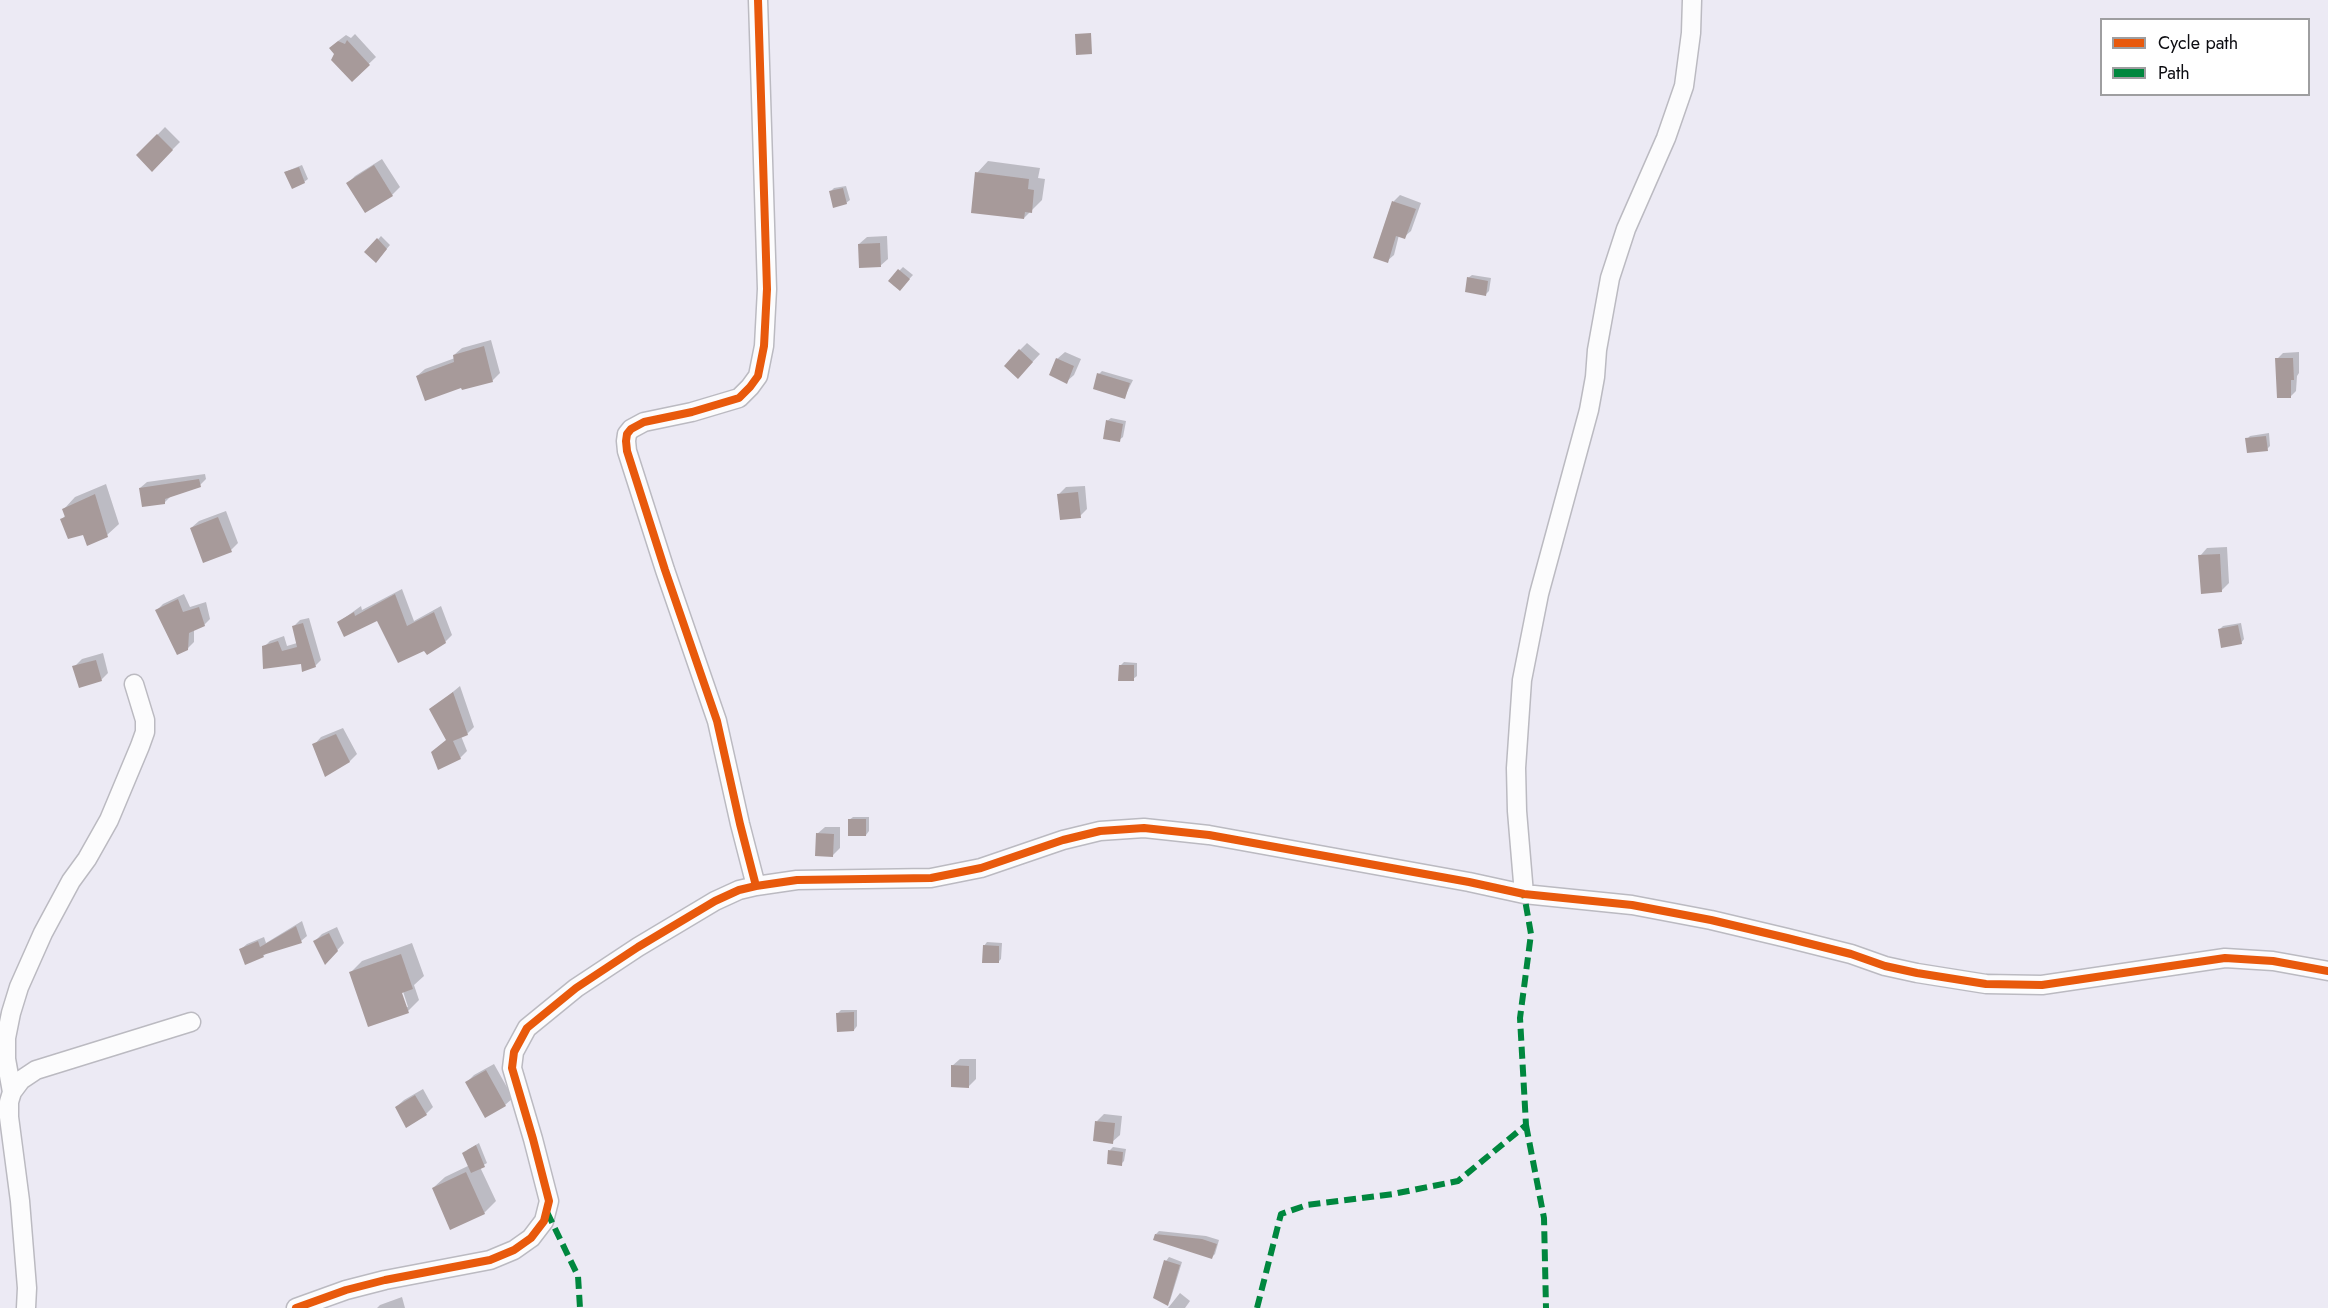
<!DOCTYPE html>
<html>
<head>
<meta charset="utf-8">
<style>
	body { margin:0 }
	#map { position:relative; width:2328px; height:1308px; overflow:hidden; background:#eceaf4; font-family:Jost,sans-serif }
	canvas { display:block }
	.legend { position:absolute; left:2100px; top:18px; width:210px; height:78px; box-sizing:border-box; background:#fff; border:2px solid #9e9ea0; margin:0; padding:8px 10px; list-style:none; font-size:18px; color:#0c0c11 }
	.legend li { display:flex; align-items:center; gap:12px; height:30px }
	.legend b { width:30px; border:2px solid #9e9ea0 }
</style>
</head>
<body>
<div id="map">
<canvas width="2328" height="1308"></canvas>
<ul class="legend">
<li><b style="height:8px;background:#e8590c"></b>Cycle path</li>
<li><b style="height:8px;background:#00873e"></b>Path</li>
</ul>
</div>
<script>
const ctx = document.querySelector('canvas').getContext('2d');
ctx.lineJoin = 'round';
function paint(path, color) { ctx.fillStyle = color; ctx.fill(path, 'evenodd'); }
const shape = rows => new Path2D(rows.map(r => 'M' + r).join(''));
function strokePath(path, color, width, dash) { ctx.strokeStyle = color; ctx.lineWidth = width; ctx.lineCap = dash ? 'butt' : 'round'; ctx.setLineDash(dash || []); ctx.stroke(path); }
paint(shape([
	[355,34,376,57,352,80,338,41,346,35,351,38],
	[165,127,180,142,152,170,138,155],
	[382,159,400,187,392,195,365,211,348,183,355,176],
	[988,161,1040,168,1038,178,1045,179,1042,200,1024,218,977,173],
	[302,165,308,179,304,182,285,172],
	[846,186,850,200,846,203,830,192,834,188],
	[1400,195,1421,203,1411,231,1404,237,1399,235,1394,255,1387,261,1375,257,1394,201],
	[381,236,390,245,379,258,367,252],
	[887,236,888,259,880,266,859,244,867,237],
	[903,267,913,275,900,289,892,278],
	[1472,275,1491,278,1489,291,1486,294,1468,278],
	[491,340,500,373,492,381,417,376,425,369,455,358,454,355,462,348],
	[1027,343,1040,354,1025,370,1020,350],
	[1065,352,1081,359,1074,375,1066,382,1057,359],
	[2299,352,2299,373,2297,376,2296,391,2290,397,2277,359,2283,353],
	[1102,371,1133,380,1124,398,1099,374],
	[1111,418,1126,421,1123,437,1119,440,1107,421],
	[2269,433,2270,446,2267,449,2247,439,2250,436],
	[205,474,206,479,200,485,171,496,165,502,140,488,147,482],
	[106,484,119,524,107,535,84,533,62,519,66,515,64,509,75,497],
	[1085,486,1087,509,1080,516,1059,494,1066,487],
	[226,511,238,543,231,550,191,528,199,521],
	[2227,547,2229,583,2221,591,2200,556,2207,548],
	[402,589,414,621,441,606,452,635,445,642,424,649,377,619,339,622,361,606,362,610],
	[184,594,190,607,206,602,210,619,204,625,194,629,194,642,187,649,157,610,163,604],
	[309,618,321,660,315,666,264,647,270,641,284,636,287,646,297,643,294,626,300,620],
	[2241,623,2244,639,2241,643,2219,630,2223,626],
	[103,653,108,673,101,680,74,667,82,659],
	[1124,662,1137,663,1137,676,1133,679,1120,666],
	[460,686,474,727,467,734,461,736,467,751,460,758,431,710],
	[343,728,357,754,350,761,326,775,314,745,321,737],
	[853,817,869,817,869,831,866,835,849,820],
	[825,827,840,827,840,848,833,855,817,834],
	[302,921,307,936,301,941,267,953,263,956,241,949,247,944,264,937,266,943],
	[337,927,344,943,325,963,315,941,322,934],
	[987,942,1002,943,1001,959,998,962,984,946],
	[412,943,424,976,414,985,419,1000,408,1011,350,973,362,961],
	[401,985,408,1007,405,1007,398,986],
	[841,1010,857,1010,857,1026,854,1030,837,1014],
	[960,1059,976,1059,976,1079,969,1086,952,1066],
	[494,1064,513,1098,505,1105,467,1082,474,1075],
	[423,1089,433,1107,426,1114,396,1107,404,1100],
	[1104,1114,1122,1116,1120,1135,1112,1142,1097,1121],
	[479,1143,487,1163,480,1167,496,1201,484,1213,433,1188,445,1177,470,1165,467,1150],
	[1113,1147,1126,1149,1124,1161,1121,1164,1110,1150],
	[1159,1231,1206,1236,1219,1240,1215,1254,1211,1258,1156,1234],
	[1169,1257,1182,1262,1170,1301,1167,1304,1166,1261],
	[1180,1293,1190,1301,1185,1308,1168,1308],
	[402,1297,405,1308,377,1308,380,1305]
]), '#0003');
paint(shape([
	[1091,33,1092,54,1076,55,1075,34],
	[347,40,370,65,352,82,331,60,334,54,329,48,338,41,345,44],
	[157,134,173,150,152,172,136,155],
	[374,165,393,196,365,213,346,183],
	[299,167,305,183,292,189,284,172],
	[975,172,1029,179,1028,189,1034,190,1032,213,1025,212,1024,219,971,213],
	[843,188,847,204,833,208,829,191],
	[1392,201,1416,209,1405,239,1396,236,1388,263,1373,258],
	[377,238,387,249,376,263,364,252],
	[880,243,881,267,859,268,858,244],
	[898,269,910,279,900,291,888,281],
	[1467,277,1488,281,1486,296,1465,292],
	[484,346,493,382,462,390,461,388,425,401,416,376,454,362,453,355],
	[1019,349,1033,362,1018,379,1004,366],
	[1056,358,1074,366,1067,384,1049,375],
	[2275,358,2293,358,2294,380,2291,380,2291,398,2277,398],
	[1097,373,1130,383,1125,399,1093,389],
	[1106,420,1123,424,1120,442,1103,439],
	[2266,436,2268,451,2247,453,2245,438],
	[199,479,201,487,165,499,165,504,142,507,139,488],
	[1078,492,1081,518,1060,520,1057,494],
	[95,494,108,537,87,546,83,535,68,539,60,519,65,517,62,509],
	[218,517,232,552,203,563,190,528],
	[2220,554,2222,592,2201,594,2198,555],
	[395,594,407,626,434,612,446,643,427,655,424,651,398,663,377,621,344,637,337,622,354,612,355,616],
	[178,599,183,612,199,607,205,626,189,633,188,650,177,655,155,610],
	[303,623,316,667,302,672,301,664,263,669,262,646,278,641,282,651,297,647,292,626],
	[2238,625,2242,644,2221,648,2218,629],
	[96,660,102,681,79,688,72,666],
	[1119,665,1134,665,1134,681,1118,681],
	[453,692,468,735,453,741,461,759,438,770,431,752,446,740,429,709],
	[336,734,350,762,325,777,312,744],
	[848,819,866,819,866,836,848,836],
	[816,833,834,834,833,857,815,856],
	[296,926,302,943,263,955,264,957,245,965,239,949,258,941,260,947],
	[329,933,338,951,325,965,313,941],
	[983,945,999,946,999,963,982,963],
	[401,954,413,989,402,993,409,1013,368,1027,349,972],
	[854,1012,854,1031,837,1032,836,1013],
	[951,1065,969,1066,969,1088,951,1087],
	[486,1070,506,1106,485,1118,465,1082],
	[415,1095,427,1115,406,1128,395,1107],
	[1095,1121,1115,1123,1113,1144,1093,1141],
	[476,1145,485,1167,471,1173,462,1153],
	[1108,1150,1123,1152,1122,1166,1107,1164],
	[466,1172,485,1214,450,1230,432,1188],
	[1155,1234,1202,1239,1217,1244,1212,1259,1153,1240],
	[1164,1260,1180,1265,1168,1306,1153,1298]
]), '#a79a9a');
const minor = shape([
	[756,886,740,824,717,721,665,570,627,451,626,441,627,434,631,429,644,422,692,412,739,398,750,387,758,376,764,346,767,289,758,0],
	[1524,894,1517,811,1516,768,1522,680,1539,594,1589,410,1595,377,1597,350,1610,278,1626,229,1666,138,1684,86,1691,33,1692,0],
	[12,1092,6,1059,6,1038,11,1013,19,987,43,933,71,881,87,859,109,820,140,746,145,732,145,720,134,684],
	[26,1308,27,1288,20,1201,9,1117,9,1102,12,1092,21,1080,36,1070,191,1022],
	[296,1308,346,1290,385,1280,490,1260,514,1250,531,1238,544,1221,549,1201,533,1139,512,1068,514,1052,527,1028,576,988,638,947,715,901,739,890,756,886,797,880,931,878,981,868,1063,840,1100,831,1144,828,1209,835,1469,882,1524,894,1632,905,1711,920,1787,938,1851,954,1885,966,1917,973,1986,984,2042,985,2225,958,2273,961,2328,971]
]);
strokePath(minor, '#bbbac1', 21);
strokePath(minor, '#fcfcfd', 18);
strokePath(shape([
	[1526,1125,1544,1218,1546,1308],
	[547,1212,578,1276,580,1308],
	[1257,1308,1281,1214,1307,1205,1393,1194,1458,1181,1526,1125,1520,1018,1531,934,1524,894]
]), '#00873e', 6, [12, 6]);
strokePath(shape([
	[756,886,740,824,717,721,665,570,627,451,626,441,627,434,631,429,644,422,692,412,739,398,750,387,758,376,764,346,767,289,758,0],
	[296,1308,346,1290,385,1280,490,1260,514,1250,531,1238,544,1221,549,1201,533,1139,512,1068,514,1052,527,1028,576,988,638,947,715,901,739,890,756,886,797,880,931,878,981,868,1063,840,1100,831,1144,828,1209,835,1469,882,1524,894,1632,905,1711,920,1787,938,1851,954,1885,966,1917,973,1986,984,2042,985,2225,958,2273,961,2328,971]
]), '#e8590c', 8);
</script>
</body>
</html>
